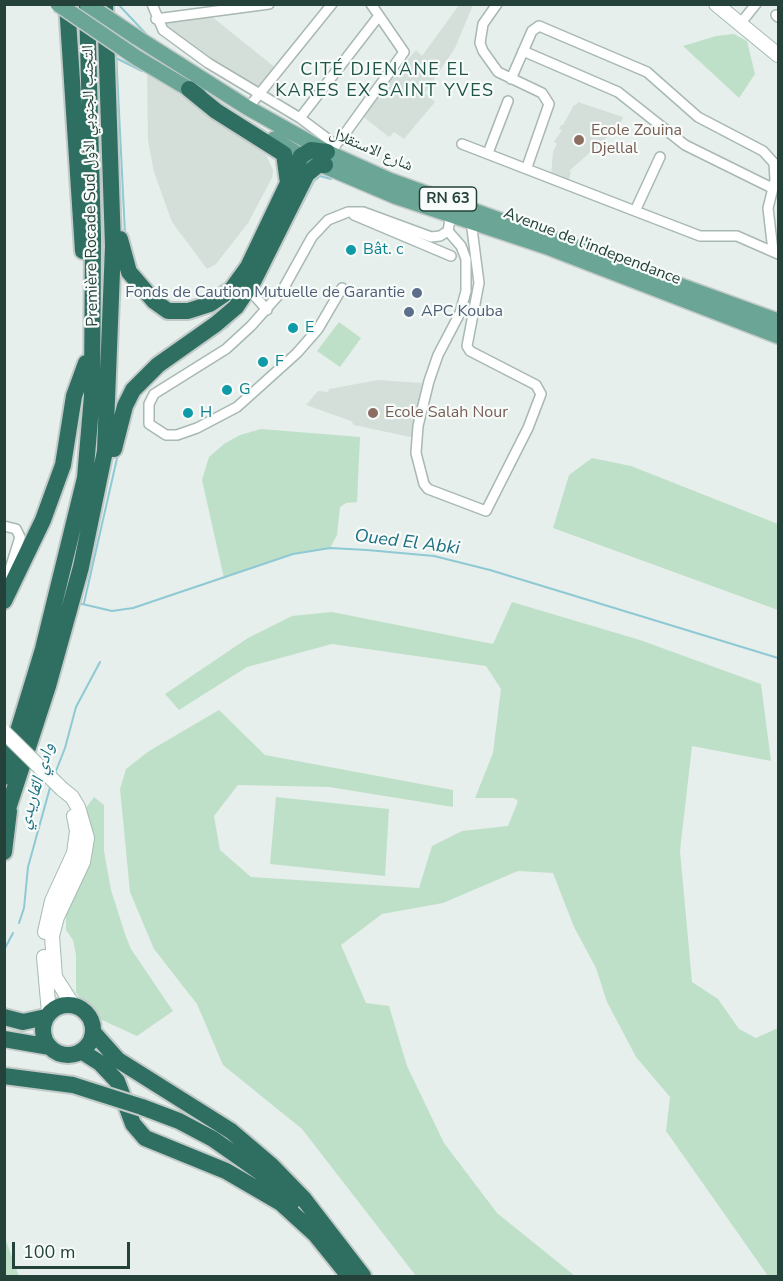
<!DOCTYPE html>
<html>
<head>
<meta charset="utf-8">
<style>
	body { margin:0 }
	#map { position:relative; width:783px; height:1281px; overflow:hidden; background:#e6efeb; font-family:"Nunito Sans",sans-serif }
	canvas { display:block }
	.frame { position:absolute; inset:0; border:6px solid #24423a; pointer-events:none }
	.scale { position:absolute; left:12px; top:1242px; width:118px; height:27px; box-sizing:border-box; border:3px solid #24423a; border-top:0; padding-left:8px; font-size:18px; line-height:21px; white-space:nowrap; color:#24423a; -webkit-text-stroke:4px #f7fbf9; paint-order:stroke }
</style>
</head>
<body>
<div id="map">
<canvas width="783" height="1281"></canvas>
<div class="frame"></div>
<div class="scale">100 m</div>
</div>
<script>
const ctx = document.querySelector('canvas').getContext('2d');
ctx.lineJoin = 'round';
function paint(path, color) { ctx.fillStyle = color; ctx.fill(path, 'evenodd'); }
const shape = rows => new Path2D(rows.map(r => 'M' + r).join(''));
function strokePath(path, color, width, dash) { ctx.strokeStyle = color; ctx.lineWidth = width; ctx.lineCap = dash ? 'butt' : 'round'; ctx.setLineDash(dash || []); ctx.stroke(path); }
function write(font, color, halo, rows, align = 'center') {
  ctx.font = font + ' "Nunito Sans","Noto Naskh Arabic",sans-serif'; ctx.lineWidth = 4.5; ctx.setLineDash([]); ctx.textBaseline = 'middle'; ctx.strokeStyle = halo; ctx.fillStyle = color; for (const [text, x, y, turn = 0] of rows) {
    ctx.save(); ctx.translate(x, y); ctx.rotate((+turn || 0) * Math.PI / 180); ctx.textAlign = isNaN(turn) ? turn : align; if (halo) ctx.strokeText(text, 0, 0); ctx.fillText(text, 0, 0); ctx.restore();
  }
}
paint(shape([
	[459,5,473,5,455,48,425,93,435,102,404,139,394,132,389,137,361,115,394,70,397,72,416,50,422,56],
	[211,16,277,69,259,91,164,29,169,20],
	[147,70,266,155,273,170,272,178,248,223,216,264,207,269,172,222,154,172,148,140],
	[578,102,623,117,620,126,569,171,571,172,568,182,551,176,553,152,557,144,554,142,562,130,559,129,561,125,563,125,574,105,576,105],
	[378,380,422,383,415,438,354,425,351,421,306,405,318,391,328,392,329,389]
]), '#d4dfda');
paint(shape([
	[734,34,747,41,755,74,739,98,683,46,716,36],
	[339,322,361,338,340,367,317,351],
	[261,429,360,437,357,502,346,503,340,507,337,535,330,548,293,554,224,578,202,480,209,457,224,444,240,435],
	[592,458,631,466,778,524,778,610,553,528,569,475],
	[512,602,640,640,761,684,771,761,692,746,680,851,692,982,718,999,739,1029,756,1038,778,1028,778,1276,768,1276,666,1131,670,1097,636,1057,607,1002,596,968,574,927,553,873,518,871,443,903,382,914,341,945,366,1003,389,1006,407,1066,444,1143,497,1213,575,1276,416,1276,302,1129,223,1065,197,1004,154,949,130,892,120,789,126,769,149,751,219,710,265,755,453,790,453,807,329,787,238,785,214,816,220,850,251,877,419,888,432,846,462,831,508,826,518,801,514,798,475,798,493,753,501,689,486,666,332,644,247,667,179,710,165,694,248,638,292,616,332,612,493,644],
	[94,797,104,805,104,851,111,890,126,937,131,949,173,1011,137,1036,91,1015,87,1005,76,993,76,955,73,940,66,930,66,909,88,841,86,808],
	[276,797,389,809,385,876,270,864],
	[4,1238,5,1238,19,1276,5,1276]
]), '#bfe0c8');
strokePath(shape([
	[113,4,114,16],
	[118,4,147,35],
	[116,51,125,234],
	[116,58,142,71],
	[257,291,314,181,320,176,331,179],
	[177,362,227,327,237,317],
	[78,603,112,611,133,608,293,554,330,548,367,550,434,556,490,570,778,658],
	[84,603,118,454],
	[54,776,65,748,76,707,100,662],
	[19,923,24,908,28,867,51,784],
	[4,950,13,933]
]), '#8ec9d4', 2);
const street = shape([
	[152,4,163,30,208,63,300,118,336,145],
	[497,4,483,24,480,43,483,51,498,72,542,93,549,104,527,167],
	[776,15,778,17],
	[156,19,269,4],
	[740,24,756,4],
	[523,51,618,92,685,145,772,188],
	[511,79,532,31,539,26,647,72,698,117,763,151,774,163,775,180,768,208,773,251],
	[248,108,332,4],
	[300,118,378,17],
	[462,144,635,211,660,157],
	[332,148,341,139,404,52,371,4],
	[488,153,508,101],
	[635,211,700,236,737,236,778,254],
	[354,215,451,256],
	[448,231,461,246,466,259,466,291,460,313,438,355,429,381,418,426,416,453,424,484,428,489,486,511,528,428,541,394,536,385,470,351,467,346,479,283,471,221],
	[252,284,254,295,267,310],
	[342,288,318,329,297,353,237,407,197,428,177,435,166,435,149,424,149,404,154,394,226,349,251,326,282,291,312,237,328,220,348,212,363,212,431,237,440,236,448,231,451,214],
	[4,526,16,529,20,537,9,572,4,577]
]);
const secondary = shape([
	[716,4,778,55],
	[62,789,72,797,78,807,87,838,83,862,57,917,52,936,55,977,73,1005],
	[45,932,52,901,74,853,77,831,74,816],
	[44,957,49,1013]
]);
const primary = shape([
	[136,37,248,108,327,152,389,180,778,321],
	[137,58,199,95],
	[274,139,301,156,397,197,550,248,778,336]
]);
const highway = shape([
	[67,4,83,251],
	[289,181,301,156,311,150,327,152],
	[120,239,129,272,154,301,168,311,188,311,210,304,232,289,248,267,288,183,284,154,216,111,189,89],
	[114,449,125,406,133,390,158,365,216,324,236,307,254,280,307,174,318,165,325,165],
	[4,601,43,520,63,465,74,396,86,363],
	[4,777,43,649,85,478,92,396,93,237,87,4],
	[4,821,48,686,81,567,105,451,113,246,105,4],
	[4,852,9,811],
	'43 1030a25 25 0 1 1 50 0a25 25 0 1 1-50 0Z',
	[4,1017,23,1022,46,1017],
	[93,1032,118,1060,231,1131,271,1165,303,1198,363,1276],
	[4,1039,50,1047],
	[81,1051,100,1063,117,1081,133,1124,145,1138,226,1171,281,1203,315,1234,349,1276],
	[142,1107,179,1121,213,1139,260,1172,292,1202]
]);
strokePath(street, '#a8b8b2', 12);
strokePath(secondary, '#a4bbb3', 16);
strokePath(primary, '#c2cac8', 18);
strokePath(highway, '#c2cac8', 20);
strokePath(street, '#fff', 9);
strokePath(secondary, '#fff', 14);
strokePath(primary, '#6aa596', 15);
strokePath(highway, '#2f6f62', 16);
const secondaryBridge = shape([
	[4,732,62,789]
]);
const primaryBridge = shape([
	[58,4,137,58],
	[87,4,136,37]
]);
const highwayBridge = shape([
	[4,1076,73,1085,142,1107]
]);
strokePath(secondaryBridge, '#a4bbb3', 16, []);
strokePath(primaryBridge, '#c2cac8', 18, []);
strokePath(highwayBridge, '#c2cac8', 20, []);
strokePath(secondaryBridge, '#fff', 14);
strokePath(primaryBridge, '#6aa596', 15);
strokePath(highwayBridge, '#2f6f62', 16);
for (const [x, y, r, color] of [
	[579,140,6,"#8d6e63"],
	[351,250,6,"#0f9aa8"],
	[417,293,6,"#5c6f8a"],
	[409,312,6,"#5c6f8a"],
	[293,328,6,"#0f9aa8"],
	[263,362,6,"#0f9aa8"],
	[227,390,6,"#0f9aa8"],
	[188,413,6,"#0f9aa8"],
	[373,413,6,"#8d6e63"]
]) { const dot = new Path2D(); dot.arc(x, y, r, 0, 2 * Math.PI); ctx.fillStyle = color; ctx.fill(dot); strokePath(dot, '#f7fbf9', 2); }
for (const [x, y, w] of [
	[448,199,57]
]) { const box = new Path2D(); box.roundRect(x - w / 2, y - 12, w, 24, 4.5); ctx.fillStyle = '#f7fbf9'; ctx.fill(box); strokePath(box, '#24423a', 1.5); }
write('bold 15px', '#24423a', null, [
	["RN 63",448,199]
]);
write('16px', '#785e54', '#f7fbf9', [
	["Ecole Zouina",591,131],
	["Djellal",591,149],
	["Ecole Salah Nour",385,413]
], 'left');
write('16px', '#24423a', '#f7fbf9', [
	["شارع الاستقلال",371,150,23],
	["Première Rocade Sud التجنب الجنوبي الأول",91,186,-91],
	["Avenue de l'independance",592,247,21]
]);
write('16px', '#0d838f', '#f7fbf9', [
	["Bât. c",363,250],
	["E",305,328],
	["F",275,362],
	["G",239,390],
	["H",200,413]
], 'left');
write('16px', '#4e5e75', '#f7fbf9', [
	["Fonds de Caution Mutuelle de Garantie",405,293],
	["APC Kouba",421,312,"left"]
], 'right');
ctx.letterSpacing = '1.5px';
write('18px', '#1f5548', '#f7fbf9', [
	["CITÉ DJENANE EL",385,71],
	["KARES EX SAINT YVES",385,92]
]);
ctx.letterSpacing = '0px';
write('italic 18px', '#1c6f80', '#f7fbf9', [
	["Oued El Abki",407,543,7],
	["وادي القاريدي",37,786,-73]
]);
</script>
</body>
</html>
